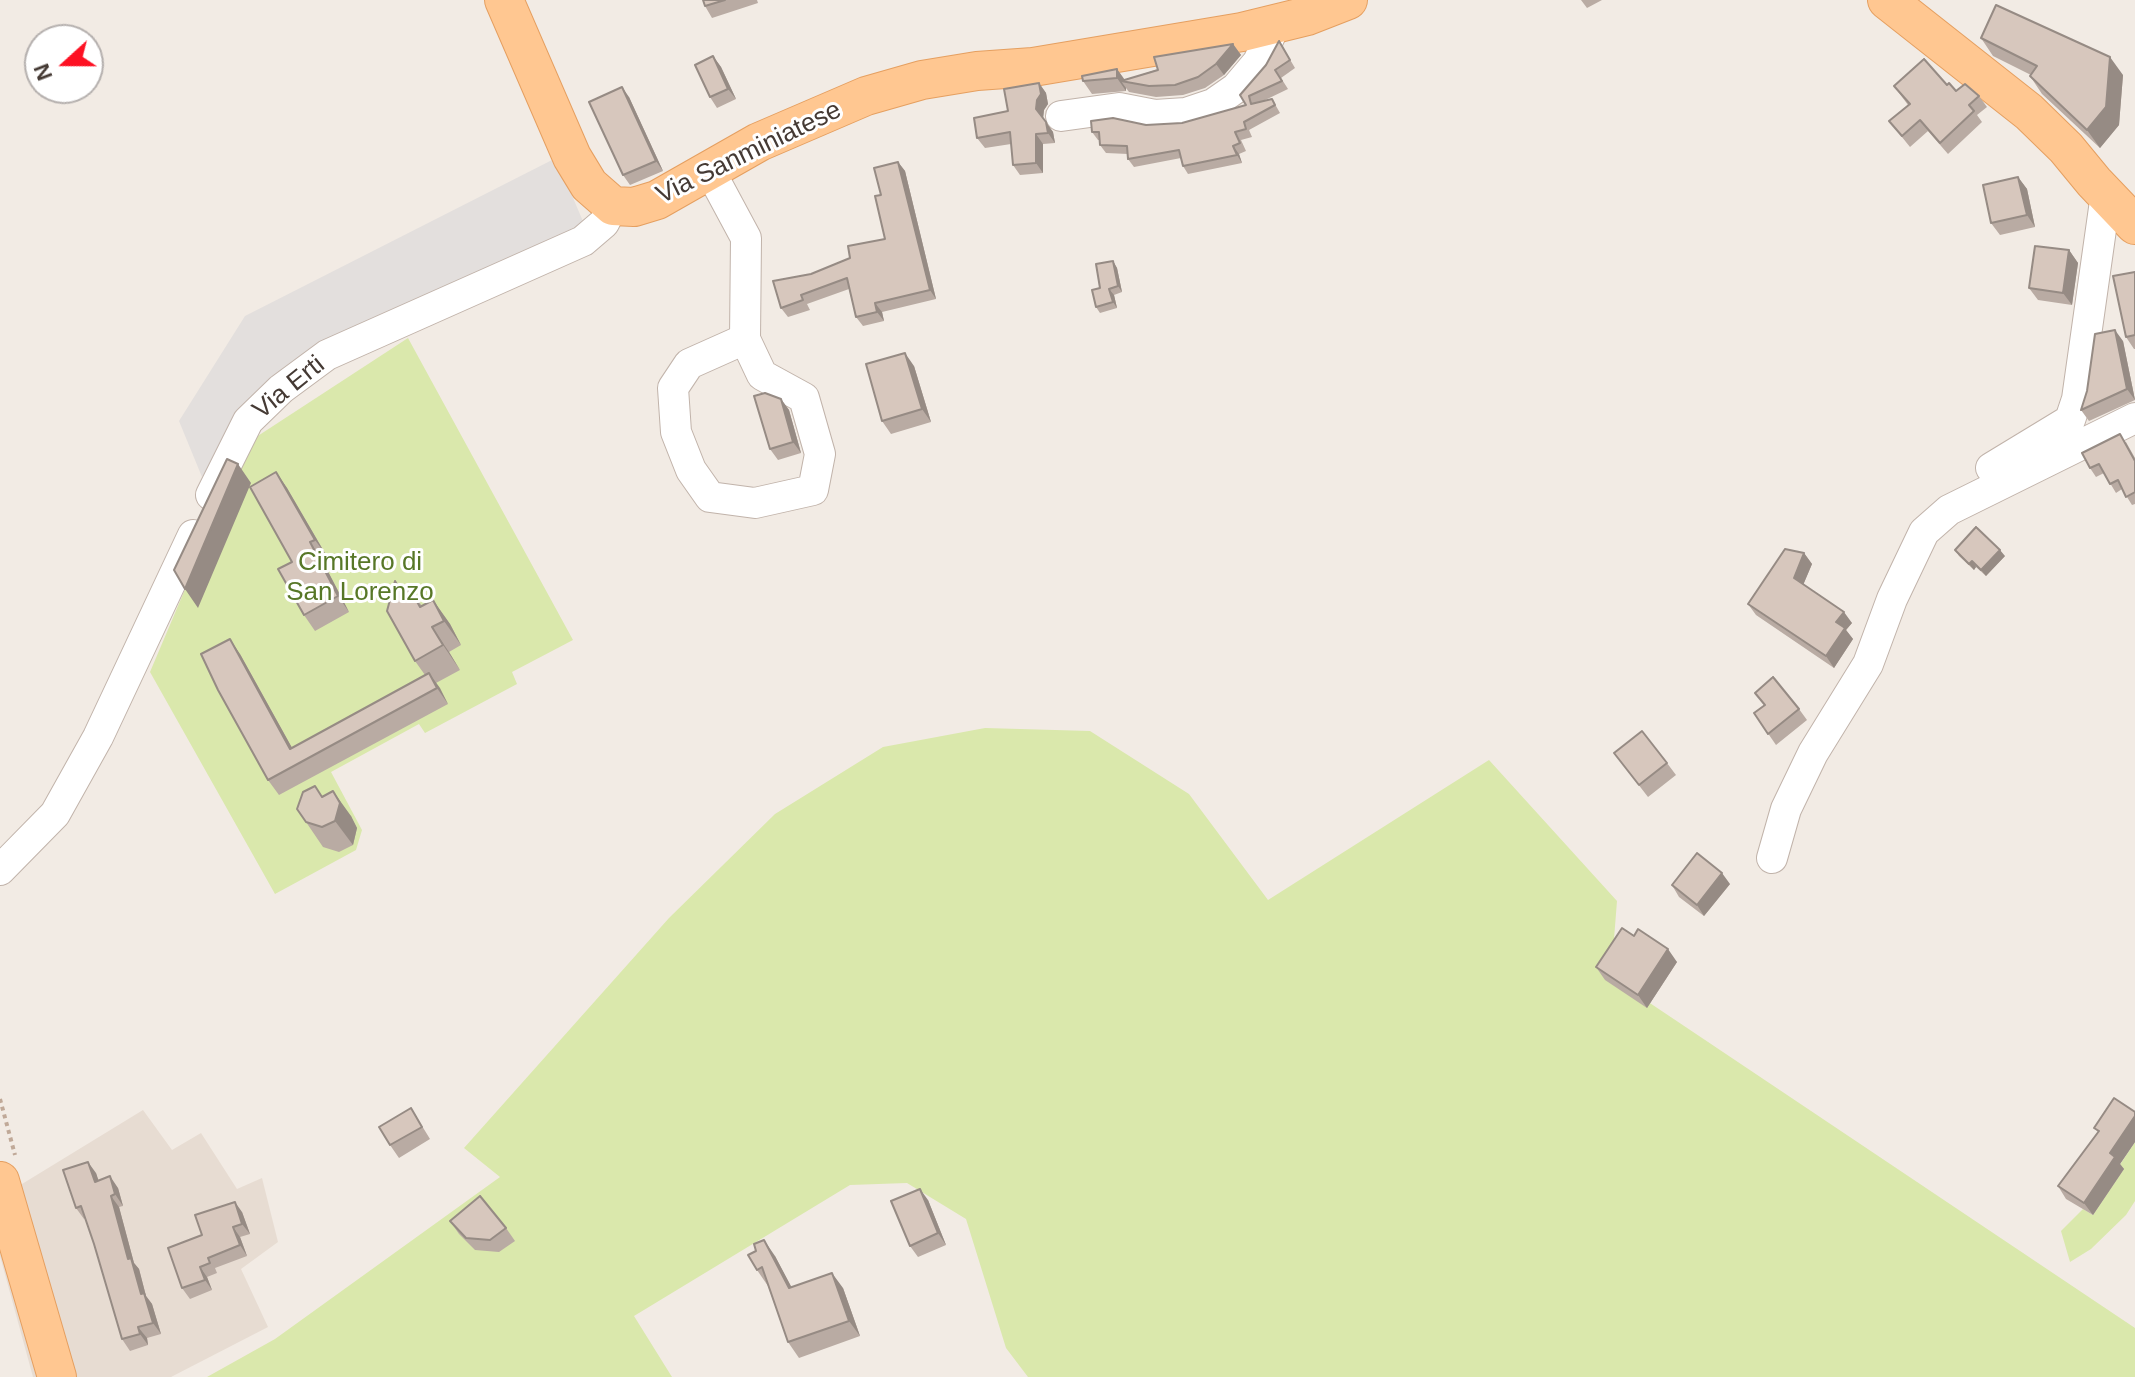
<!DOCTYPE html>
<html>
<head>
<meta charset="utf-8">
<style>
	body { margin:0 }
	#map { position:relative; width:2135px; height:1377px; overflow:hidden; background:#f2ebe4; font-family:Arial,sans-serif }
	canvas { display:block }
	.north { position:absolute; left:24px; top:24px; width:80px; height:80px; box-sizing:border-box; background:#fff; border:2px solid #b5b0ae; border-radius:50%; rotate:249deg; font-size:22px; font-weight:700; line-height:32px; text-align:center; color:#453a34 }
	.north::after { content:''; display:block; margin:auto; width:28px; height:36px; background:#fd1123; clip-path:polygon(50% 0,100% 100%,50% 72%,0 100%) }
</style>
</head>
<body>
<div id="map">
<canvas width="2135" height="1377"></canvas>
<div class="north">N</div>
</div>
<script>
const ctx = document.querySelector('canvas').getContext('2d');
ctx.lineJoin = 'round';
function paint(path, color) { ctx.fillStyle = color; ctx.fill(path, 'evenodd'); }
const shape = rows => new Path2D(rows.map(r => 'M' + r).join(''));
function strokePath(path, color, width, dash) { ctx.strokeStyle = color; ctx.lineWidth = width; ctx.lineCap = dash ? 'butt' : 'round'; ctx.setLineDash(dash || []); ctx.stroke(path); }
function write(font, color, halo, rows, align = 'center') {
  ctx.font = font + ' Arial,sans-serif'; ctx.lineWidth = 6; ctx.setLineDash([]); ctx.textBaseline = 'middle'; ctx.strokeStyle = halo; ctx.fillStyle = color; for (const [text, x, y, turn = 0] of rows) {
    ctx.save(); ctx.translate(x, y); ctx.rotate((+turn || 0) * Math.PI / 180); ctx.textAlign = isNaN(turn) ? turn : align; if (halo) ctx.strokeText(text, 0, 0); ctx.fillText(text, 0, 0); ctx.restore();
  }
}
paint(shape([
	[143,1110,172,1150,201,1133,237,1189,262,1178,278,1242,241,1269,268,1327,171,1377,33,1377,0,1256,0,1180,22,1184]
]), '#e7dcd2');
paint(shape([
	[408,338,573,640,512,672,517,684,425,733,419,724,331,772,362,830,356,850,275,894,150,672,247,443],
	[985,728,1090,731,1189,794,1268,900,1489,760,1617,901,1611,977,2135,1328,2135,1377,1028,1377,1006,1348,966,1219,907,1183,850,1185,634,1316,672,1377,207,1377,275,1339,500,1177,464,1148,669,918,775,814,883,747],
	[2135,1142,2135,1201,2126,1215,2091,1249,2070,1262,2061,1231,2083,1209,2093,1215,2123,1170,2119,1166]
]), '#dae8ac');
paint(shape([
	[556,158,585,226,253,403,202,477,179,421,245,316]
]), '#e3dfdd');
const minor = shape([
	[1061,116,1119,108,1155,115,1186,113,1213,104,1236,88,1258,62,1275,25],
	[710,171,746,238,745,339,762,375,804,398,820,454,813,490,755,503,710,497,691,470,676,432,673,388,689,364,745,339],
	[1991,468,2070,420,2077,399,2106,194],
	[211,495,248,421,281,389,327,355,583,241,604,223,613,206],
	[1772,858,1786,809,1813,753,1868,664,1892,599,1924,532,1949,510,2135,418],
	[0,870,55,814,98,737,193,535]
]);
const major = shape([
	[504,0,572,157,589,185,613,206,634,207,657,200,759,142,866,96,922,80,977,71,1033,67,1242,32,1307,16,1348,0],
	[1887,0,2029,112,2066,148,2094,182,2135,225],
	[0,1181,57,1377]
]);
strokePath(minor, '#c1b3aa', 32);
strokePath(major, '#e59f60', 40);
strokePath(shape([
	[0,1099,15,1155]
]), '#c0a998', 4, [4, 4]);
strokePath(minor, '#fff', 30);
strokePath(major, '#ffc791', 38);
paint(shape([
	[703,0,757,0,758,3,712,18,705,6],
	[1581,0,1602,0,1587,8],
	[1981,38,2123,75,2119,125,2100,148,2042,94,2030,76,2031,75,1993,56],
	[1279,41,1295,68,1281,78,1288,89,1261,102,1272,99,1280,113,1249,130,1252,137,1241,140,1246,151,1239,154,1242,163,1188,174,1183,166,1181,158,1134,167,1128,159,1128,154,1106,153,1100,145,1100,140,1098,140,1092,132,1146,125,1182,123,1246,105,1240,95,1266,65],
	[1233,44,1241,55,1224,75,1205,88,1183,95,1156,97,1129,92,1126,88,1126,91,1092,94,1083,81,1117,69,1125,80],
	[713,56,721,67,736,99,717,108,710,97],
	[1039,83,1046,93,1048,104,1044,110,1043,118,1053,132,1055,143,1043,144,1043,173,1020,175,1013,165,1011,144,985,148,977,138],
	[1947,85,1956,91,1979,96,1987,107,1977,115,1982,122,1948,154,1928,131,1910,147,1889,121,1908,105,1894,86],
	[629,97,663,171,630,185,623,175],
	[898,162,905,171,936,299,882,312,884,321,863,326,856,317,849,289,807,304,810,310,788,317,781,308,850,258,885,239,881,195],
	[2018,177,2027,189,2035,227,2000,235,1991,223],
	[2069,250,2078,263,2072,305,2038,300,2029,288],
	[1113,261,1117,268,1122,292,1114,295,1117,308,1100,313,1096,307,1100,288],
	[2135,272,2135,349,2134,349,2126,337],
	[2123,341,2135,400,2089,421,2081,410],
	[914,366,931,422,891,434,882,421],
	[781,399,789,410,801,453,778,460,770,449],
	[2126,442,2135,458,2135,504,2132,505,2122,489,2116,493,2104,473,2096,477,2090,468],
	[276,472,287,488,326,555,321,558,349,612,315,631,304,615,292,562],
	[1955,550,2005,556,1986,576,1976,567,1974,570,1959,556],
	[1804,553,1812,564,1803,585,1852,623,1846,630,1853,639,1834,668,1756,615,1748,604],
	[410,589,422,606,433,600,450,624,461,645,449,652,460,670,436,683,448,704,279,795,268,780,240,654,292,748,425,675,415,661,403,593],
	[1755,693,1799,709,1807,720,1776,745,1754,713,1764,705],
	[1614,753,1667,763,1676,775,1648,797],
	[322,797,351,816,357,828,353,845,339,852,323,847,306,822],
	[1730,884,1704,916,1679,897,1672,885],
	[1634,936,1677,962,1647,1008,1605,980,1596,967],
	[411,1108,430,1139,399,1158,390,1145],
	[2135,1112,2135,1142,2120,1164,2124,1169,2093,1215,2066,1199,2058,1186,2098,1132,2094,1128],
	[96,1173,98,1181,118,1188,123,1206,119,1207,134,1263,139,1269,146,1296,152,1304,161,1334,147,1338,148,1345,130,1351,122,1339,94,1244,85,1218,84,1219,76,1208],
	[928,1200,946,1245,918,1257,910,1246],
	[242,1212,250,1234,240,1237,247,1256,215,1268,217,1273,207,1277,212,1290,190,1299,182,1288,202,1235],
	[450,1221,506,1228,515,1241,499,1252,475,1250,459,1234],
	[775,1256,791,1287,843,1288,860,1336,799,1358,788,1342,768,1286,757,1270]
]), '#b9aba3');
paint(shape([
	[1233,44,1241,55,1224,75,1216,64],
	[713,56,721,67,736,99,728,89],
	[2110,57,2123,75,2119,125,2100,148,2087,130],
	[1117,69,1126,82,1121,81,1126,88,1126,91,1117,78],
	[1039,83,1046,93,1048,104,1044,110,1043,119,1036,109],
	[622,87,629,97,663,171,656,161],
	[1046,122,1053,132,1055,143,1048,133],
	[1036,134,1043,144,1043,173,1036,163],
	[1233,146,1239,154,1242,163,1237,155],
	[898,162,905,171,936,299,930,290],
	[2018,177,2027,189,2035,227,2027,215],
	[2069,250,2078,263,2072,305,2063,293],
	[1113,261,1117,268,1122,292,1118,286],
	[1109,289,1114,295,1117,308,1113,302],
	[875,303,882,312,884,321,877,312],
	[2115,330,2123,341,2135,400,2127,389],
	[905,353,914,366,931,422,922,409],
	[781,399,789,410,801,453,793,442],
	[238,464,251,483,198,608,185,589],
	[276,472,287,488,326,555,315,540],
	[310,542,321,558,349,612,338,596],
	[2000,550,2005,556,1986,576,1981,570],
	[1804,553,1812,564,1801,590,1794,578],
	[1972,561,1976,567,1974,570,1969,564],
	[433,600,450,624,461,645,444,621],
	[1844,612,1852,623,1846,630,1853,639,1834,668,1826,656,1836,622],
	[432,627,449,652,460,670,443,645],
	[230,639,240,654,301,764,290,749],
	[429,673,440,688,448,704,437,688],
	[333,791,351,816,357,828,353,845,335,821,336,817],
	[1722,873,1730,884,1704,916,1697,905],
	[1668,949,1677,962,1647,1008,1638,995],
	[2135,1116,2135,1142,2120,1164,2124,1169,2093,1215,2084,1203,2110,1153],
	[88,1162,96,1173,103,1193,95,1182],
	[110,1176,118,1188,123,1206,115,1194],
	[920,1189,928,1200,946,1245,938,1233],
	[111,1196,119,1207,134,1263,139,1269,146,1296,152,1304,161,1334,153,1323,141,1294,128,1259],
	[235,1202,242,1212,250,1234,242,1224],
	[233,1227,240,1237,247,1256,240,1245],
	[764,1240,775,1256,800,1303,789,1288],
	[200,1267,207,1277,212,1290,205,1280],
	[832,1273,843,1288,860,1336,849,1321],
	[138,1327,147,1338,148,1345,140,1334]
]), '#968b84');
const building = shape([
	[703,0,725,0,705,6,703,0],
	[1996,5,2110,57,2106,107,2087,130,2030,76,2037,66,1981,38,1996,5],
	[1279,41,1290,60,1275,70,1282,81,1249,96,1251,104,1272,99,1275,105,1244,122,1246,129,1235,132,1240,143,1233,146,1237,155,1183,166,1179,150,1128,159,1127,146,1100,145,1099,132,1092,132,1091,121,1113,118,1146,125,1182,123,1246,105,1240,95,1266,65,1279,41],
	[1233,44,1216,64,1198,77,1175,85,1149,86,1121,81,1158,70,1154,57,1233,44],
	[713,56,728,89,710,97,695,65,713,56],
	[1924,59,1947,85,1949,83,1956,91,1965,84,1979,96,1969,105,1974,111,1940,143,1920,120,1902,136,1889,121,1910,104,1894,86,1924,59],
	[1117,69,1117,78,1083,81,1082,76,1117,69],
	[1039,83,1041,94,1037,100,1036,109,1046,122,1048,133,1036,134,1036,163,1013,165,1010,132,977,138,974,118,1008,111,1004,89,1039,83],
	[622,87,656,161,623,175,589,102,622,87],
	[898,162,930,290,875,303,877,312,856,317,847,278,801,295,803,300,781,308,773,281,811,274,850,258,848,246,885,239,875,196,881,195,874,168,898,162],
	[2018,177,2027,215,1991,223,1983,185,2018,177],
	[2035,246,2069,250,2063,293,2029,288,2035,246],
	[1113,261,1118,286,1109,289,1113,302,1096,307,1092,290,1100,288,1096,264,1113,261],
	[2135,272,2135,335,2126,337,2113,276,2135,272],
	[2115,330,2127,389,2081,410,2087,391,2095,334,2115,330],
	[905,353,922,409,882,421,866,364,905,353],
	[765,393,781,399,793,442,770,449,754,396,765,393],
	[2120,434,2135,461,2135,492,2126,497,2118,480,2110,484,2099,464,2090,468,2082,453,2120,434],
	[227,459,238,464,185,589,174,570,227,459],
	[276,472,315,540,310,542,338,596,304,615,278,569,292,562,250,487,276,472],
	[1976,527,2000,550,1981,570,1972,561,1969,564,1955,550,1976,527],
	[1785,549,1804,553,1794,578,1844,612,1836,622,1845,628,1826,656,1748,604,1785,549],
	[395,581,402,593,410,589,420,607,433,600,444,621,432,627,443,645,415,661,387,611,395,581],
	[230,639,290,749,429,673,437,688,268,780,218,690,201,654,230,639],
	[1773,677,1799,709,1768,734,1754,713,1765,705,1755,693,1773,677],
	[1642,731,1667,763,1639,785,1614,753,1642,731],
	[315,786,322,797,333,791,340,803,335,821,322,827,306,822,297,809,303,792,315,786],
	[1697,853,1722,873,1697,905,1672,885,1697,853],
	[1622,928,1634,936,1638,929,1668,949,1638,995,1596,967,1622,928],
	[2114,1098,2135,1112,2135,1116,2110,1153,2115,1157,2084,1203,2058,1186,2099,1131,2094,1128,2114,1098],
	[411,1108,422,1127,390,1145,379,1127,411,1108],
	[88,1162,95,1182,110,1176,115,1194,111,1196,128,1259,131,1258,141,1294,144,1293,153,1323,138,1327,140,1334,122,1339,94,1244,81,1206,76,1208,63,1170,88,1162],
	[920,1189,938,1233,910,1246,891,1201,920,1189],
	[480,1196,506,1228,490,1240,466,1238,450,1221,480,1196],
	[235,1202,242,1224,233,1227,240,1245,208,1258,210,1263,200,1267,205,1280,182,1288,168,1248,202,1235,195,1215,235,1202],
	[764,1240,789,1288,832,1273,849,1321,788,1342,762,1267,757,1270,748,1255,756,1251,754,1244,764,1240]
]);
paint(building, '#d7c7bd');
strokePath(building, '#968b84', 2);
write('26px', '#453a34', '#fff', [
	["Via Sanminiatese",749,153,-26],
	["Via Erti",289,388,-39]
]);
write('26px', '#577727', '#fff', [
	["Cimitero di",360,563],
	["San Lorenzo",360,593]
]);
</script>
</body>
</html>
